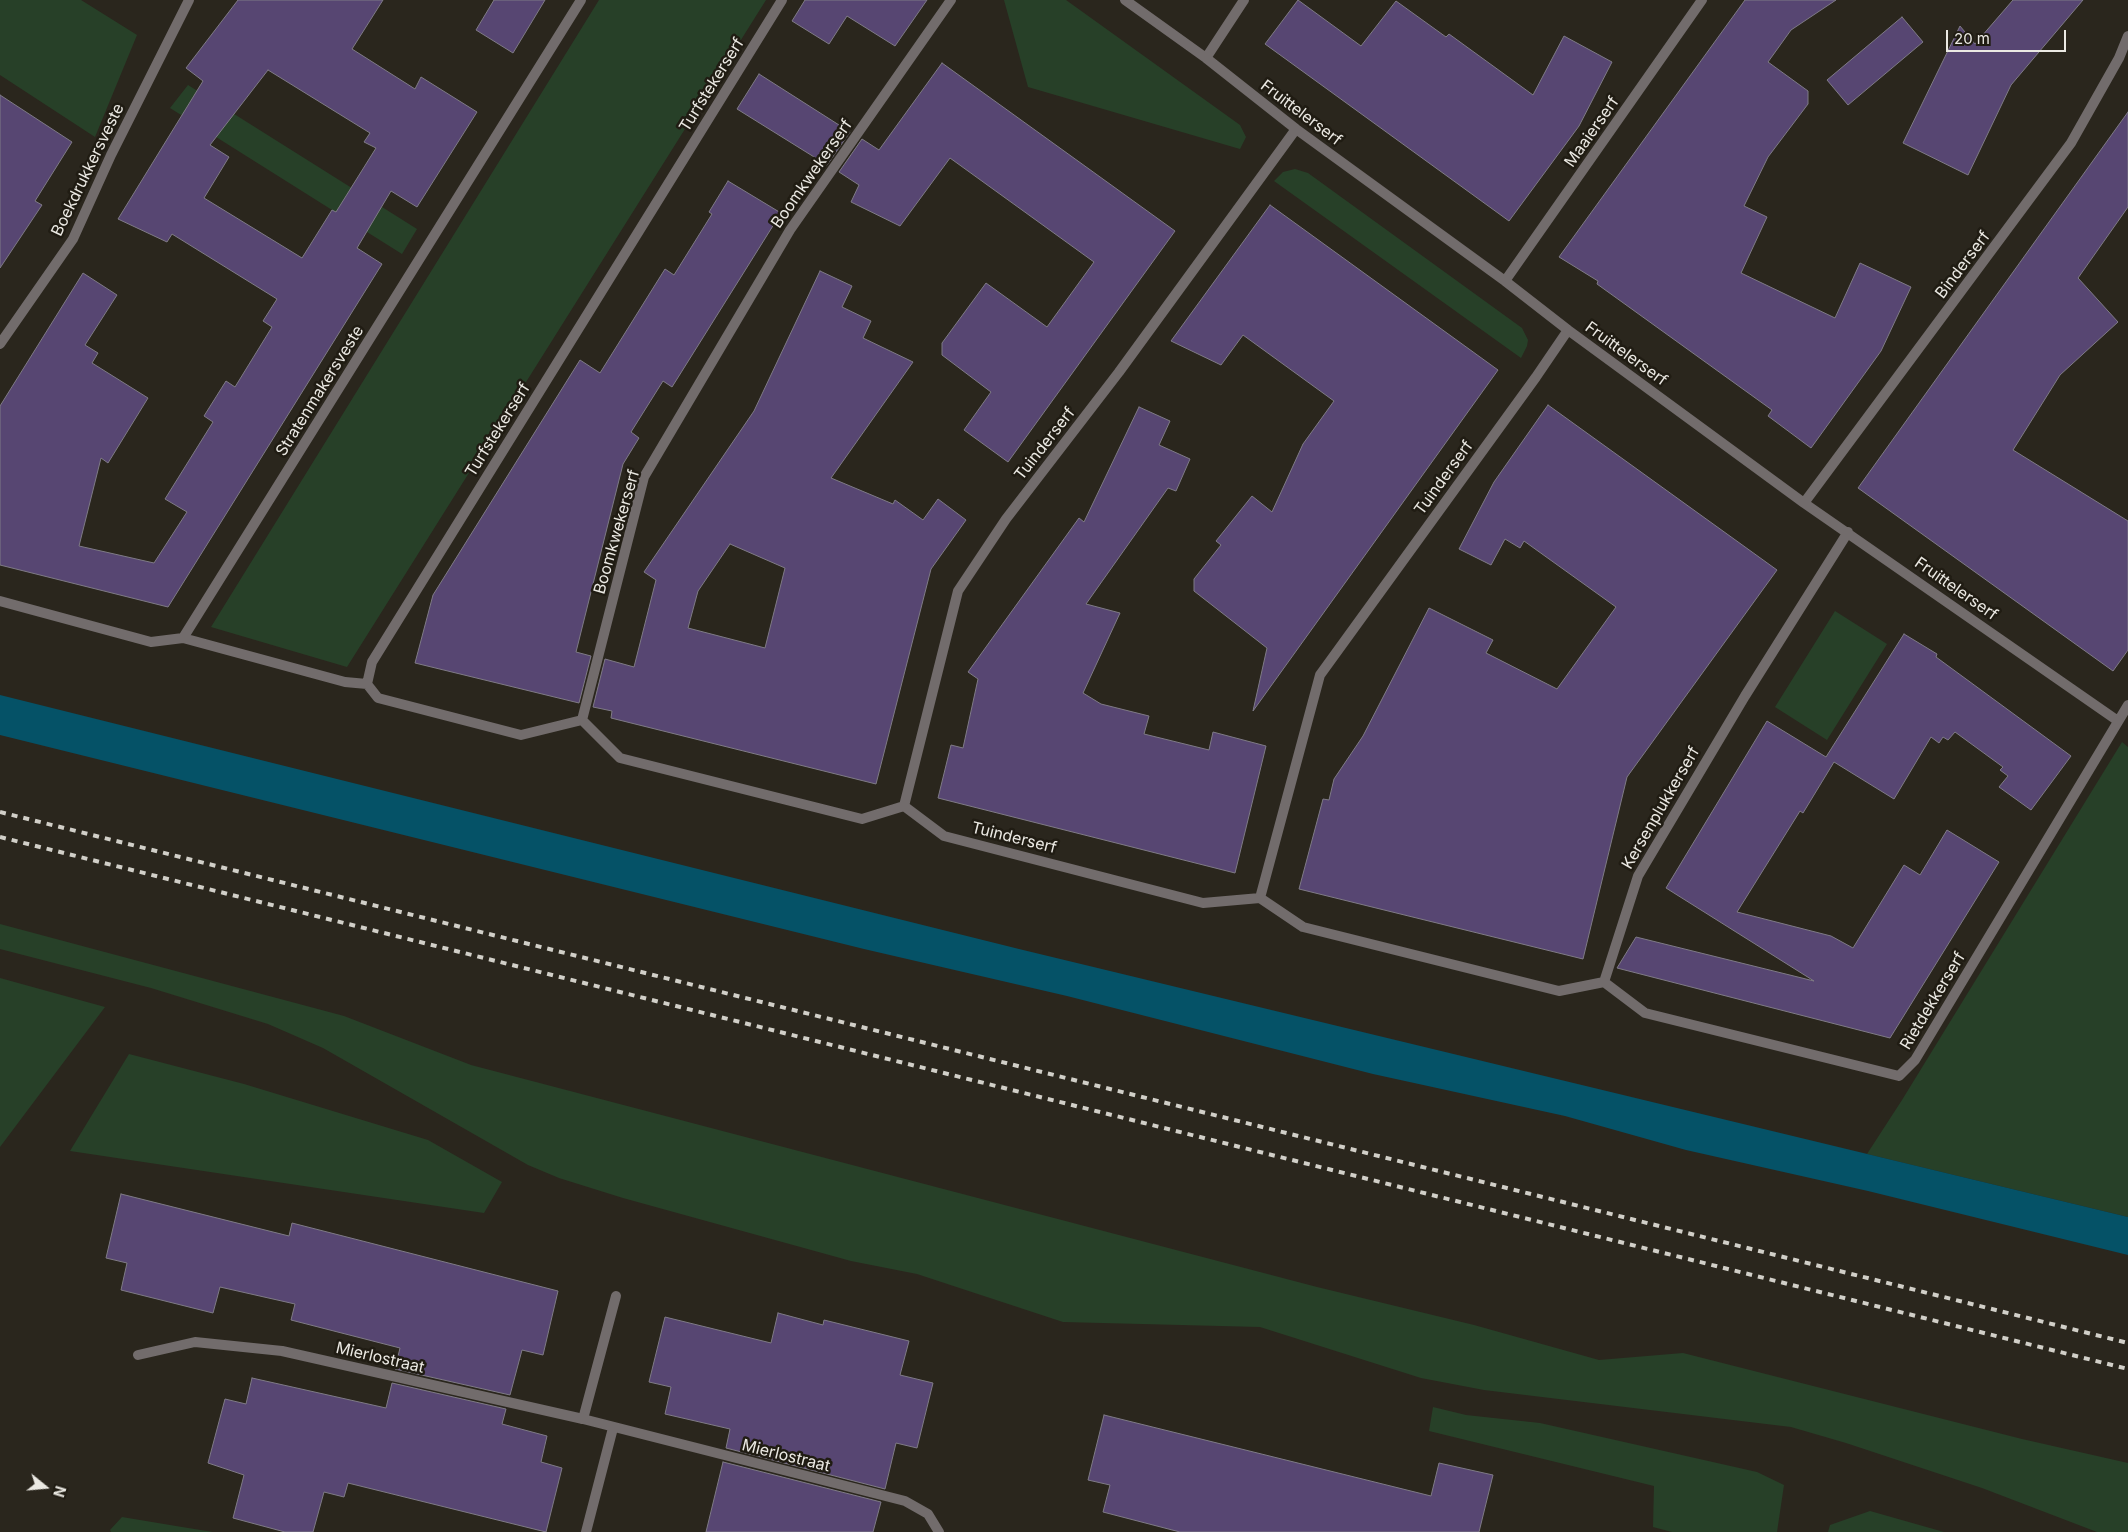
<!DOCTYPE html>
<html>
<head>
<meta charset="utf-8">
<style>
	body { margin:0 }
	#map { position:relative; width:2128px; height:1532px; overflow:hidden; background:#2a261d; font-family:Inter,sans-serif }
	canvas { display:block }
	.north { position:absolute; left:20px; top:1462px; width:50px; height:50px; -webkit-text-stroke:4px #201c13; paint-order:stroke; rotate:107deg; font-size:14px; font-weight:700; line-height:20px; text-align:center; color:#ebe9e3 }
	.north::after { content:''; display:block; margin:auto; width:18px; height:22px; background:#ebe9e3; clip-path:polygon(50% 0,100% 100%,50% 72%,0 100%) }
	.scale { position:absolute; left:1946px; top:30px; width:120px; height:22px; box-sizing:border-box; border:2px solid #ebe9e3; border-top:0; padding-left:6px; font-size:15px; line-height:18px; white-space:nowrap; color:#ebe9e3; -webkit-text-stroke:4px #201c13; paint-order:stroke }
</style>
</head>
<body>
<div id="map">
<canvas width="2128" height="1532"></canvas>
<div class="north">N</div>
<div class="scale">20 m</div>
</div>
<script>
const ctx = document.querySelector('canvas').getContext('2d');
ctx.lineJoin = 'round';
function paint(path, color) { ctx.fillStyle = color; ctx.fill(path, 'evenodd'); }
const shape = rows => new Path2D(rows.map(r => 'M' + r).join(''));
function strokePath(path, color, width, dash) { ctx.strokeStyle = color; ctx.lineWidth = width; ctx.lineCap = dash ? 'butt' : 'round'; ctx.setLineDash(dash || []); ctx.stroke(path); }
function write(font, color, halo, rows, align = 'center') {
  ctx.font = font + ' Inter,sans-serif'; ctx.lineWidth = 5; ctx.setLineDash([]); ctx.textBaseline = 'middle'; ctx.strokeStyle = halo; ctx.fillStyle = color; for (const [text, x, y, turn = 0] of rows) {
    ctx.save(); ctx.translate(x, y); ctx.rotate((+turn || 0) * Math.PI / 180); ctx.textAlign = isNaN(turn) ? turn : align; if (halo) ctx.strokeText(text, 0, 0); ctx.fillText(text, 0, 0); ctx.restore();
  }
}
paint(shape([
	[0,0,81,0,137,35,95,137,0,75],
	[599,0,766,0,347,667,211,627],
	[1004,0,1066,0,1240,125,1246,137,1240,149,1028,87],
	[188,85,417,229,402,254,170,108],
	[1295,169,1308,173,1522,328,1528,340,1527,346,1521,358,1274,181,1283,172],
	[1835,611,1887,644,1827,740,1775,707],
	[2122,742,2128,747,2128,1217,1867,1154,1902,1100],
	[0,924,344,1016,471,1065,1317,1287,1474,1325,1599,1360,1683,1353,2022,1439,2128,1463,2128,1532,2097,1532,1982,1488,1846,1443,1791,1427,1484,1390,1421,1378,1260,1327,1063,1322,917,1274,851,1261,623,1198,559,1178,528,1165,323,1048,268,1024,151,988,0,949],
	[0,978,105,1007,0,1147],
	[129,1054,244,1084,428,1140,502,1182,484,1213,70,1151],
	[1433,1407,1466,1415,1540,1423,1757,1472,1784,1485,1777,1532,1672,1532,1653,1527,1654,1486,1429,1431],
	[1870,1511,1944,1532,1828,1532,1830,1525],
	[122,1517,182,1527,213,1532,111,1532,110,1530]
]), '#274028');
paint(shape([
	[0,695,1019,949,2128,1217,2128,1255,1868,1191,1686,1150,1565,1116,1373,1074,1067,996,864,949,0,735]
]), '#055267');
const building = shape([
	[238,0,383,0,352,49,415,89,421,77,477,112,417,207,391,191,357,248,382,264,168,607,0,565,0,406,83,273,117,295,85,345,98,353,92,363,148,398,108,463,101,458,79,546,154,563,187,512,165,499,213,422,204,416,226,381,235,387,272,327,263,321,277,299,172,234,167,242,118,219,203,81,186,68,238,0],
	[268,70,370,133,364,142,376,148,336,212,332,210,302,258,204,198,229,157,210,145,268,70],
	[494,0,545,0,513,53,476,30,494,0],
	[805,0,927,0,895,46,847,16,829,44,792,21,805,0],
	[1298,0,1361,46,1396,1,1446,37,1449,34,1533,95,1564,36,1612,62,1579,126,1509,221,1265,44,1298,0],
	[1745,0,1836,0,1791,30,1768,62,1808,91,1808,104,1768,157,1744,206,1767,217,1741,273,1835,318,1860,263,1911,287,1881,351,1811,448,1768,416,1772,410,1597,284,1598,281,1559,257,1745,0],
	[2013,0,2083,0,2011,85,1968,175,1903,143,1960,26,1975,44,2013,0],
	[1902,17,1923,42,1848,105,1827,80,1902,17],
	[942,63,1175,231,1008,462,964,430,991,392,942,355,942,343,986,283,1047,327,1094,262,950,158,900,226,851,202,859,185,839,172,862,139,879,150,942,63],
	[759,74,850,132,827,165,737,109,759,74],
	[0,95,72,142,35,201,42,205,0,268,0,95],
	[2128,112,2128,207,2078,278,2118,322,2060,375,2013,450,2128,521,2128,650,2113,671,1858,488,2128,112],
	[728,181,781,213,672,387,663,381,631,432,639,438,623,464,576,652,591,656,579,703,415,663,433,595,580,360,600,373,665,269,674,275,712,214,709,212,728,181],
	[1270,205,1498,370,1253,711,1267,648,1194,591,1194,579,1221,545,1216,541,1252,496,1272,512,1303,444,1334,401,1243,335,1221,365,1171,341,1270,205],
	[820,271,852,286,842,307,871,321,863,338,913,362,831,478,893,504,895,500,923,520,938,499,966,520,931,569,876,784,611,718,612,711,593,707,605,659,634,667,656,580,644,572,754,411,820,271],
	[730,544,785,568,765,648,688,628,698,591,730,544],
	[1548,405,1777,570,1627,777,1583,959,1299,889,1323,799,1329,800,1334,779,1363,736,1429,608,1493,640,1486,653,1557,689,1616,607,1524,541,1520,548,1505,539,1491,565,1459,549,1494,482,1548,405],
	[1139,407,1170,421,1159,445,1190,459,1176,491,1168,488,1086,604,1120,613,1083,693,1101,704,1149,716,1144,734,1209,750,1213,732,1266,746,1235,873,938,798,951,745,963,748,978,679,968,672,1079,518,1084,522,1139,407],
	[1904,634,1937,654,1936,657,2071,756,2031,810,1999,787,2008,776,2000,770,2003,767,1955,732,1948,740,1943,737,1939,743,1931,737,1894,799,1834,762,1803,813,1800,811,1737,912,1831,936,1853,948,1904,865,1920,875,1947,830,1999,862,1890,1038,1617,968,1636,937,1814,981,1666,888,1767,721,1826,757,1904,634],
	[121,1194,289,1236,292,1223,558,1291,543,1355,522,1350,510,1395,395,1369,400,1348,291,1320,295,1304,220,1287,213,1313,121,1290,127,1263,106,1258,121,1194],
	[778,1313,823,1325,824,1320,909,1341,900,1375,933,1383,917,1448,896,1443,885,1489,726,1448,730,1429,665,1414,671,1387,649,1382,665,1317,771,1343,778,1313],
	[252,1378,386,1408,392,1383,506,1409,502,1424,547,1436,541,1462,562,1468,546,1532,348,1483,344,1497,324,1492,313,1532,285,1532,233,1518,244,1475,208,1463,225,1399,246,1404,252,1378],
	[1104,1415,1431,1496,1439,1463,1493,1475,1479,1532,1180,1532,1103,1512,1110,1485,1088,1480,1104,1415],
	[723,1462,881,1502,873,1532,706,1532,723,1462]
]);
paint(building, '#574672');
strokePath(building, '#7f7b86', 1);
strokePath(shape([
	[583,1419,616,1296]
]), '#726c6c', 10);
strokePath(shape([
	[1125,0,1206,58,1296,129,1505,281,1568,330,1804,503,2118,721],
	[1206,58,1244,0],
	[1296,129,1119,372,1006,519,958,591,904,806,944,836,1203,903,1260,898,1320,675,1536,377,1568,330],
	[1505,281,1702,0],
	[0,344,73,239,111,155,189,0],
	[1804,503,2071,143,2119,58,2128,36],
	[0,601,151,642,183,638,581,0],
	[183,638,345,682,367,684],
	[582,720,521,735,378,698,367,684,372,662,782,0],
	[904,806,862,819,620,758,582,720,644,477,790,230,951,0],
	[1260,898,1303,927,1559,991,1604,982,1638,876,1745,696,1848,532],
	[1604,982,1645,1013,1899,1076,1915,1060,2128,705],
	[138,1355,195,1342,282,1351,583,1419,905,1501,928,1514,939,1532],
	[586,1532,613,1428]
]), '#726c6c', 10);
strokePath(shape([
	[0,812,2128,1343],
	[0,837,2128,1369]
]), '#d1cfc8', 4, [6, 6]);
write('16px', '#ebe9e3', '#201c13', [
	["Turfstekerserf",712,85,-58],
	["Fruittelerserf",1301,113,37],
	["Maaierserf",1592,132,-55],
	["Boekdrukkersveste",88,170,-64],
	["Boomkwekerserf",812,174,-55],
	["Binderserf",1963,265,-53],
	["Fruittelerserf",1626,354,36],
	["Stratenmakersveste",320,391,-58],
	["Turfstekerserf",498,430,-58],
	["Tuinderserf",1045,444,-52],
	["Tuinderserf",1444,478,-54],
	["Boomkwekerserf",617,532,-74],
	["Fruittelerserf",1956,589,35],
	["Kersenplukkerserf",1661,808,-60],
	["Tuinderserf",1014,838,14],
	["Rietdekkerserf",1933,1001,-59],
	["Mierlostraat",380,1358,13],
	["Mierlostraat",786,1456,14]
]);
</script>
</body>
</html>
